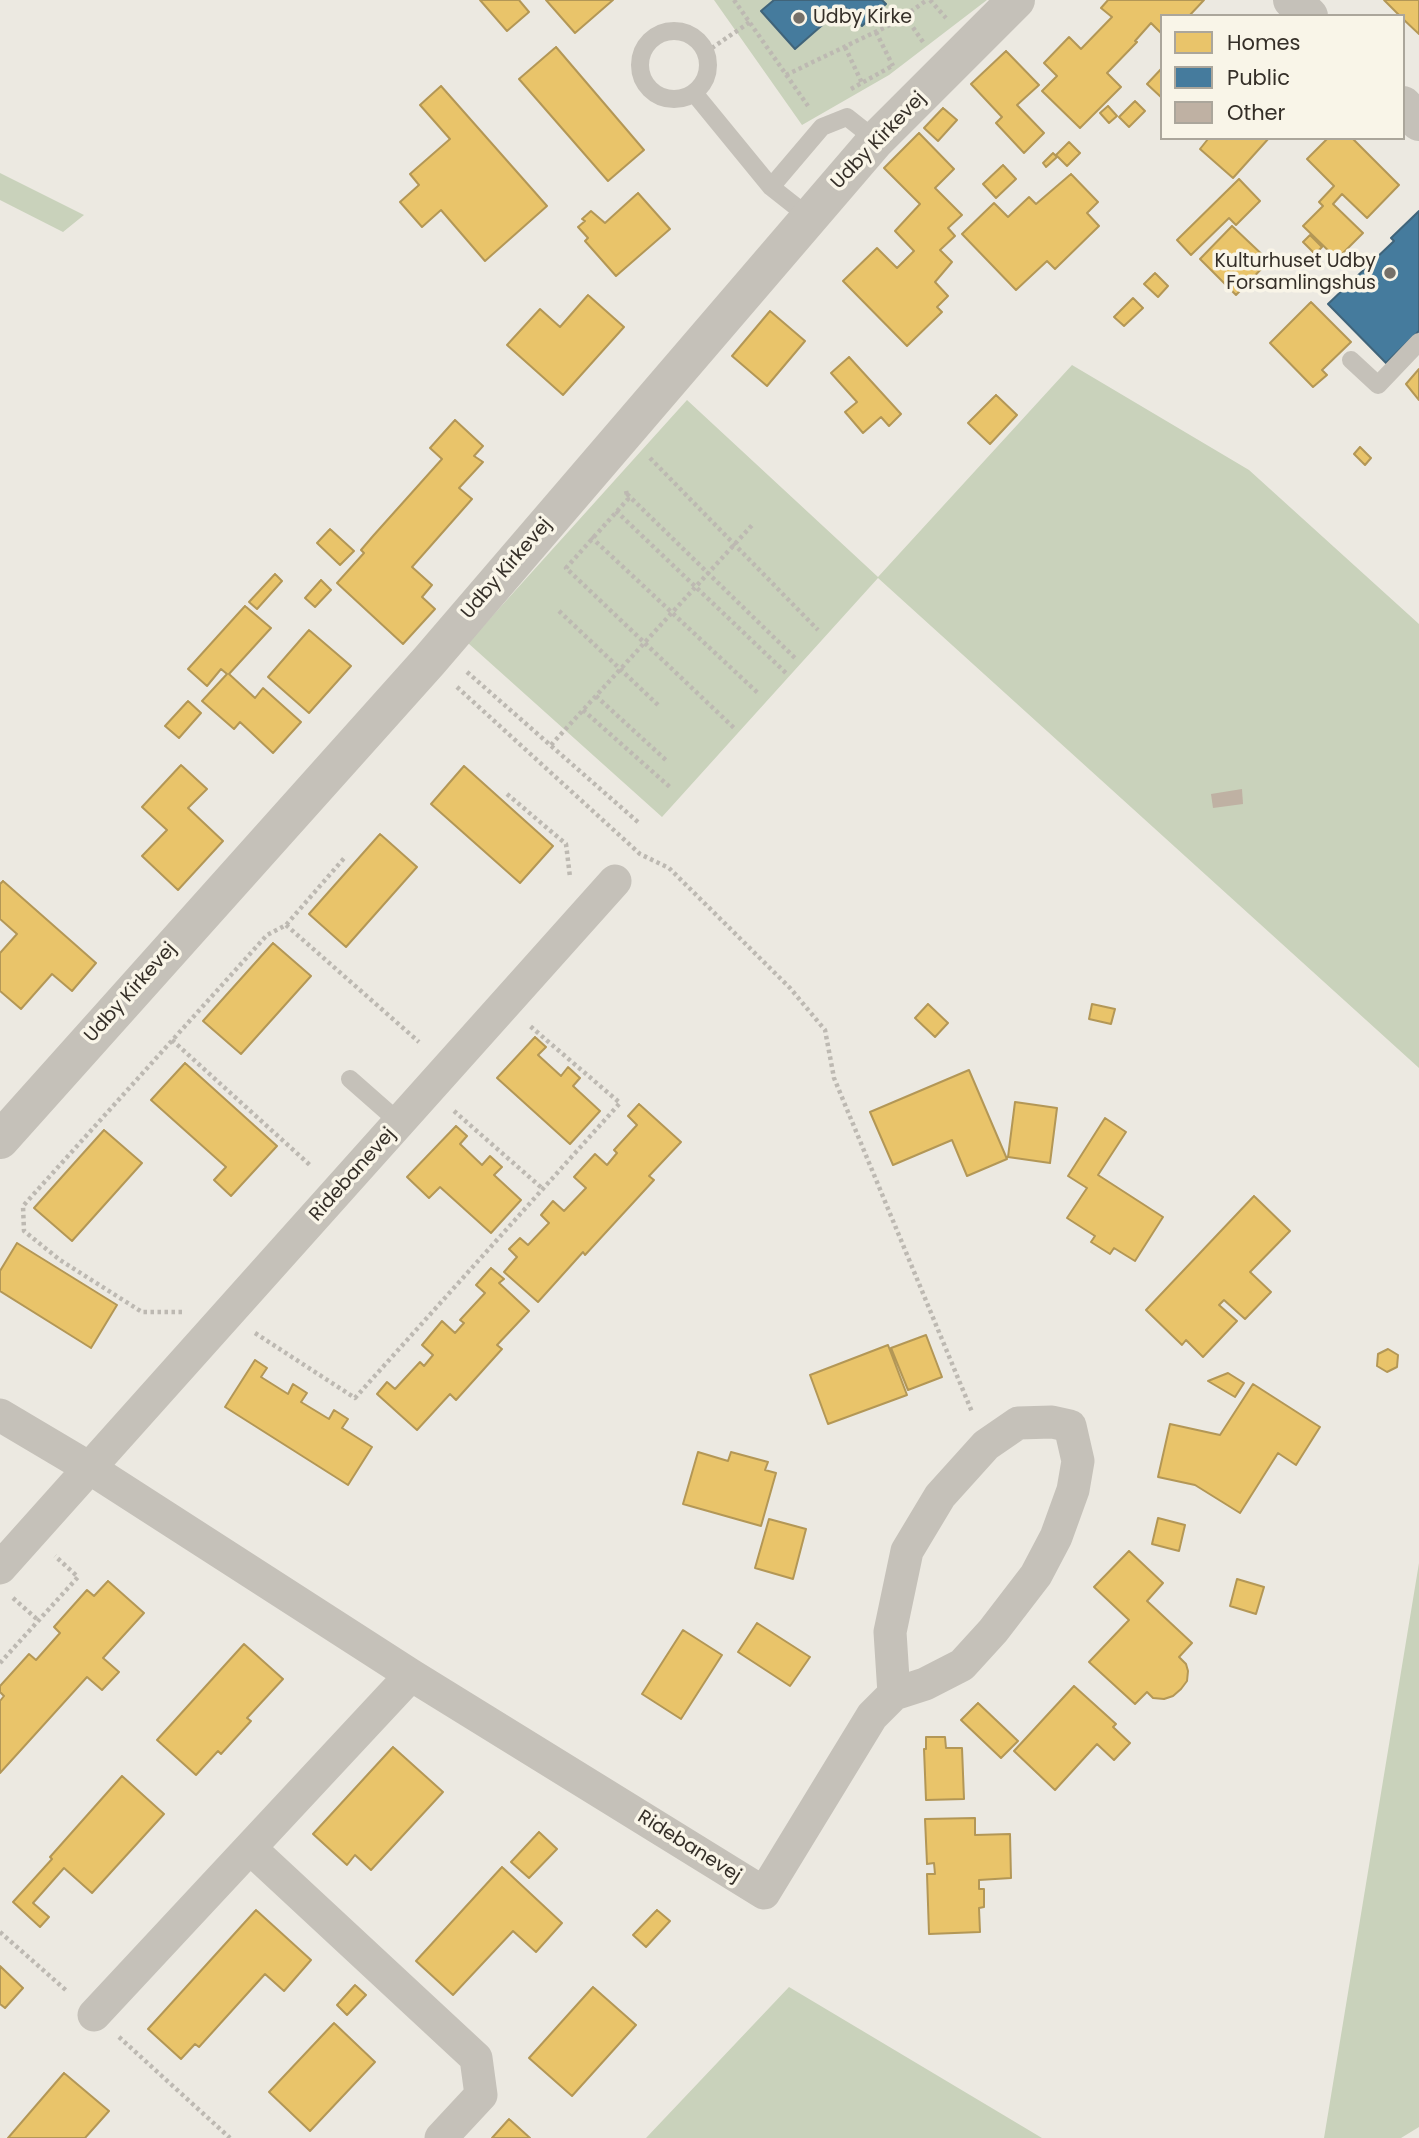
<!DOCTYPE html>
<html>
<head>
<meta charset="utf-8">
<style>
	body { margin:0 }
	#map { position:relative; width:1419px; height:2138px; overflow:hidden; background:#ece9e1; font-family:Poppins,sans-serif }
	canvas { display:block }
	.legend { position:absolute; left:1160px; top:14px; width:245px; height:126px; box-sizing:border-box; background:#f9f5e8; border:2px solid #aba69b; margin:0; padding:9px 12px; list-style:none; font-size:21px; color:#352f28 }
	.legend li { display:flex; align-items:center; gap:14px; height:35px }
	.legend b { width:35px; border:2px solid #aba69b }
</style>
</head>
<body>
<div id="map">
<canvas width="1419" height="2138"></canvas>
<ul class="legend">
<li><b style="height:19px;background:#e9c46a"></b>Homes</li>
<li><b style="height:19px;background:#457b9d"></b>Public</li>
<li><b style="height:19px;background:#bfb1a3"></b>Other</li>
</ul>
</div>
<script>
const ctx = document.querySelector('canvas').getContext('2d');
ctx.lineJoin = 'round';
function paint(path, color) { ctx.fillStyle = color; ctx.fill(path, 'evenodd'); }
const shape = rows => new Path2D(rows.map(r => 'M' + r).join(''));
function strokePath(path, color, width, dash) { ctx.strokeStyle = color; ctx.lineWidth = width; ctx.lineCap = dash ? 'butt' : 'round'; ctx.setLineDash(dash || []); ctx.stroke(path); }
function write(font, color, halo, rows, align = 'center') {
  ctx.font = font + ' Poppins,sans-serif'; ctx.lineWidth = 7; ctx.setLineDash([]); ctx.textBaseline = 'middle'; ctx.strokeStyle = halo; ctx.fillStyle = color; for (const [text, x, y, turn = 0] of rows) {
    ctx.save(); ctx.translate(x, y); ctx.rotate((+turn || 0) * Math.PI / 180); ctx.textAlign = isNaN(turn) ? turn : align; if (halo) ctx.strokeText(text, 0, 0); ctx.fillText(text, 0, 0); ctx.restore();
  }
}
paint(shape([
	[714,0,987,0,889,75,802,125],
	[0,173,84,215,63,232,0,200],
	[1072,365,1249,470,1419,624,1419,1068,878,578,662,817,468,643,687,400,878,577],
	[1419,1563,1419,2127,1401,2138,1324,2138],
	[789,1987,1042,2138,646,2138]
]), '#c9d2bb');
const homes = shape([
	[480,0,519,0,529,12,507,31,480,0],
	[546,0,613,0,575,33,546,0],
	[1108,0,1204,0,1189,16,1162,16,1162,34,1151,23,1135,41,1137,42,1107,73,1121,87,1080,128,1042,91,1057,76,1044,63,1069,37,1081,49,1112,17,1101,8,1108,0],
	[1384,0,1419,0,1419,34,1403,19,1403,16,1400,16,1384,0],
	[556,47,644,150,608,181,519,79,556,47],
	[1006,51,1039,85,1017,105,1044,133,1024,153,996,123,1002,117,971,84,1006,51],
	[1162,68,1162,98,1147,84,1162,68],
	[441,86,547,206,485,261,441,210,422,227,400,202,419,185,410,174,450,139,420,105,441,86],
	[1135,101,1145,111,1129,127,1119,117,1135,101],
	[1108,106,1117,116,1109,123,1100,113,1108,106],
	[943,108,957,120,938,141,924,128,943,108],
	[919,133,954,169,935,188,962,215,948,228,955,236,940,250,952,262,935,282,948,296,937,307,942,312,907,346,843,281,877,248,897,268,914,251,895,231,920,204,884,168,919,133],
	[1207,138,1269,138,1233,178,1200,149,1208,139,1207,138],
	[1328,138,1352,138,1399,185,1367,218,1342,194,1333,204,1363,233,1337,259,1303,226,1323,206,1319,202,1334,186,1307,159,1328,138],
	[1069,142,1080,153,1067,166,1056,155,1069,142],
	[1053,153,1057,157,1046,167,1043,163,1053,153],
	[1003,165,1016,179,996,198,983,184,1003,165],
	[1071,174,1098,202,1087,213,1099,226,1055,269,1047,261,1016,290,962,234,994,203,1008,217,1029,197,1036,204,1071,174],
	[1239,179,1260,201,1236,225,1229,218,1191,255,1177,240,1239,179],
	[638,193,670,229,616,276,585,241,588,238,578,227,585,221,582,219,591,211,605,223,638,193],
	[1232,226,1269,261,1236,295,1200,259,1232,226],
	[1310,235,1322,247,1315,254,1303,242,1310,235],
	[1155,273,1168,286,1158,297,1144,284,1155,273],
	[588,295,624,327,563,395,507,345,540,309,560,327,588,295],
	[1133,298,1143,308,1124,326,1114,317,1133,298],
	[1311,302,1351,342,1322,370,1327,375,1313,387,1270,343,1311,302],
	[770,311,805,341,767,386,732,356,770,311],
	[849,357,901,414,889,426,881,417,863,433,845,412,857,402,831,373,849,357],
	[1419,369,1419,400,1406,384,1419,369],
	[996,395,1017,415,990,444,968,423,996,395],
	[455,420,483,446,474,456,483,462,459,488,472,499,412,567,432,585,422,597,435,609,403,644,337,583,364,553,361,550,373,536,442,459,430,448,455,420],
	[1360,447,1371,458,1365,465,1354,454,1360,447],
	[330,529,354,551,340,565,317,543,330,529],
	[275,574,282,581,257,609,249,602,275,574],
	[321,580,331,590,315,607,305,598,321,580],
	[245,606,271,628,229,674,255,698,263,688,301,722,273,753,240,722,234,729,202,701,227,674,221,669,207,686,188,669,245,606],
	[309,630,351,666,309,713,268,677,309,630],
	[188,701,201,713,179,738,165,726,188,701],
	[181,765,207,789,188,808,223,841,178,890,142,856,167,830,142,807,181,765],
	[464,766,553,846,520,883,431,804,464,766],
	[380,834,417,867,346,947,309,914,380,834],
	[3,881,96,963,72,991,52,974,21,1009,0,991,0,953,17,934,0,919,0,884,3,881],
	[273,943,311,976,241,1054,203,1021,273,943],
	[928,1004,948,1023,935,1037,915,1018,928,1004],
	[1092,1004,1115,1009,1111,1024,1089,1019,1092,1004],
	[535,1037,546,1047,538,1055,561,1076,568,1067,580,1078,573,1086,600,1111,570,1144,497,1078,535,1037],
	[185,1063,277,1146,231,1196,214,1180,226,1167,151,1100,185,1063],
	[969,1070,1007,1159,967,1176,952,1140,893,1165,870,1112,969,1070],
	[1015,1102,1057,1108,1050,1163,1008,1157,1015,1102],
	[639,1104,681,1142,649,1176,654,1180,585,1255,583,1252,538,1302,504,1272,517,1257,509,1249,520,1238,528,1245,549,1223,541,1215,553,1201,564,1211,586,1188,574,1177,595,1154,607,1165,617,1153,614,1150,637,1125,628,1116,639,1104],
	[1105,1118,1126,1132,1098,1175,1163,1217,1135,1261,1114,1248,1110,1254,1091,1242,1095,1236,1067,1218,1087,1188,1068,1176,1105,1118],
	[456,1126,467,1136,460,1144,482,1165,490,1156,502,1167,494,1175,521,1200,491,1233,440,1187,429,1198,407,1177,456,1126],
	[104,1130,142,1163,72,1241,34,1208,104,1130],
	[1254,1196,1290,1231,1250,1272,1271,1292,1245,1319,1224,1300,1219,1305,1237,1321,1203,1357,1186,1340,1182,1345,1146,1310,1254,1196],
	[17,1243,117,1305,91,1348,0,1291,0,1271,17,1243],
	[491,1268,504,1279,499,1283,529,1311,497,1345,502,1349,456,1400,450,1394,417,1430,377,1394,387,1382,395,1389,420,1362,424,1366,433,1355,422,1345,442,1321,455,1333,464,1323,460,1320,485,1293,476,1285,491,1268],
	[926,1335,942,1377,908,1390,891,1348,926,1335],
	[888,1345,907,1395,828,1424,810,1375,888,1345],
	[1388,1349,1398,1355,1397,1367,1387,1372,1377,1366,1378,1354,1388,1349],
	[255,1360,267,1368,261,1377,288,1394,293,1384,307,1393,301,1402,329,1419,334,1410,348,1419,342,1428,372,1447,348,1485,225,1407,255,1360],
	[1228,1373,1244,1383,1235,1397,1208,1381,1228,1373],
	[1253,1384,1320,1427,1296,1465,1278,1453,1240,1513,1195,1485,1158,1477,1170,1424,1220,1435,1253,1384],
	[698,1452,728,1461,731,1452,768,1462,765,1470,776,1473,761,1526,683,1504,698,1452],
	[1158,1518,1185,1525,1179,1551,1152,1544,1158,1518],
	[769,1519,806,1529,793,1579,755,1568,769,1519],
	[1129,1551,1163,1583,1147,1601,1192,1643,1179,1657,1186,1664,1188,1671,1187,1681,1181,1689,1173,1696,1164,1699,1153,1698,1147,1692,1135,1704,1089,1662,1129,1620,1094,1587,1129,1551],
	[1237,1579,1264,1587,1256,1614,1230,1606,1237,1579],
	[108,1581,144,1613,103,1658,119,1672,102,1690,87,1677,0,1773,0,1701,4,1696,0,1692,0,1686,29,1654,36,1660,60,1633,54,1627,87,1590,94,1596,108,1581],
	[757,1623,810,1657,790,1686,738,1652,757,1623],
	[683,1630,722,1655,681,1719,642,1694,683,1630],
	[244,1644,283,1679,247,1718,251,1721,221,1754,218,1751,196,1775,157,1740,244,1644],
	[1074,1686,1116,1724,1113,1727,1130,1743,1114,1760,1097,1744,1055,1790,1014,1751,1074,1686],
	[978,1703,1018,1741,1001,1758,961,1720,978,1703],
	[926,1737,945,1737,946,1748,962,1748,964,1799,926,1800,924,1749,926,1749,926,1737],
	[393,1747,443,1792,371,1870,355,1855,347,1865,313,1834,393,1747],
	[122,1776,164,1814,92,1893,64,1868,33,1903,49,1917,40,1927,13,1902,52,1859,50,1857,122,1776],
	[975,1818,975,1835,1010,1834,1011,1878,979,1880,979,1889,984,1889,984,1907,979,1908,980,1932,929,1934,927,1874,935,1874,934,1863,927,1864,925,1819,975,1818],
	[539,1832,557,1849,529,1878,511,1862,539,1832],
	[502,1867,562,1923,536,1952,513,1931,453,1995,416,1961,502,1867],
	[256,1910,311,1960,284,1991,265,1974,199,2047,195,2044,181,2059,148,2029,256,1910],
	[657,1910,670,1921,646,1947,633,1935,657,1910],
	[0,1966,23,1988,5,2008,0,2004,0,1966],
	[355,1985,366,1995,347,2015,337,2005,355,1985],
	[593,1987,636,2025,572,2096,529,2058,593,1987],
	[334,2023,375,2062,310,2131,269,2092,334,2023],
	[64,2073,109,2111,85,2138,8,2138,64,2073],
	[509,2119,530,2138,492,2138,509,2119]
]);
paint(homes, '#e9c46a');
strokePath(homes, '#b39756', 2);
const public = shape([
	[774,0,882,0,886,4,862,26,844,6,795,49,761,11,774,0],
	[1419,211,1419,331,1386,363,1328,304,1394,241,1391,238,1419,211]
]);
paint(public, '#457b9d');
strokePath(public, '#40647a', 2);
paint(shape([
	[1242,789,1243,804,1213,808,1211,794]
]), '#bfb1a3');
strokePath(shape([
	[734,0,808,106],
	[930,0,946,18],
	[905,16,923,42],
	[876,32,893,66],
	[845,47,862,83],
	[706,52,750,22],
	[786,75,896,22,927,0],
	[851,89,892,66],
	[650,458,818,630],
	[626,491,628,499,566,568,734,728],
	[627,494,796,659],
	[616,511,786,673],
	[591,537,759,694],
	[559,611,658,705],
	[467,672,639,823],
	[457,687,640,854,669,868,790,988,825,1030,834,1078,972,1412],
	[596,696,668,762],
	[583,710,671,788],
	[551,745,754,523],
	[507,794,566,844,570,877],
	[286,925,419,1042],
	[172,1040,311,1166],
	[454,1111,543,1189],
	[182,1312,142,1312,60,1260,24,1231,23,1206,267,935,286,925,346,856],
	[255,1333,355,1398,620,1103,530,1026],
	[13,1598,39,1621],
	[0,1663,78,1577,55,1556],
	[0,1932,68,1992],
	[119,2037,230,2138]
]), '#bdb9b2', 4.5, [3.5, 3.5]);
strokePath(shape([
	'640 65a34 34 0 1 1 68 0a34 34 0 1 1-68 0Z',
	[694,93,771,187,809,217],
	[771,187,822,127,847,117,876,140],
	[1351,360,1378,385,1419,342],
	[350,1079,400,1123]
]), '#c5c1b9', 18);
strokePath(shape([
	[0,1415,91,1469,411,1675,764,1893,872,1716,894,1694,925,1684,962,1665,993,1631,1036,1575,1056,1537,1073,1490,1078,1461,1070,1426,1052,1422,1018,1423,986,1445,940,1496,907,1551,890,1632,894,1694],
	[0,1568,615,881],
	[251,1849,476,2058,481,2095,441,2138],
	[94,2015,411,1675]
]), '#c5c1b9', 33);
strokePath(shape([
	[1292,0,1309,16],
	[1403,105,1419,122],
	[0,1140,429,661,876,140,1016,0]
]), '#c5c1b9', 38);
for (const [x, y, r, color] of [
	[799,18,7,"#757069"],
	[1390,273,7,"#757069"]
]) { const dot = new Path2D(); dot.arc(x, y, r, 0, 2 * Math.PI); ctx.fillStyle = color; ctx.fill(dot); strokePath(dot, '#f9f5e8', 2.5); }
write('19px', '#352f28', '#f9f5e8', [
	["Udby Kirke",813,18],
	["Kulturhuset Udby",1376,262,"right"],
	["Forsamlingshus",1376,284,"right"]
], 'left');
write('19px', '#352f28', '#f9f5e8', [
	["Udby Kirkevej",879,141,-46],
	["Udby Kirkevej",507,569,-49],
	["Udby Kirkevej",131,993,-48],
	["Ridebanevej",353,1175,-48],
	["Ridebanevej",689,1847,32]
]);
</script>
</body>
</html>
